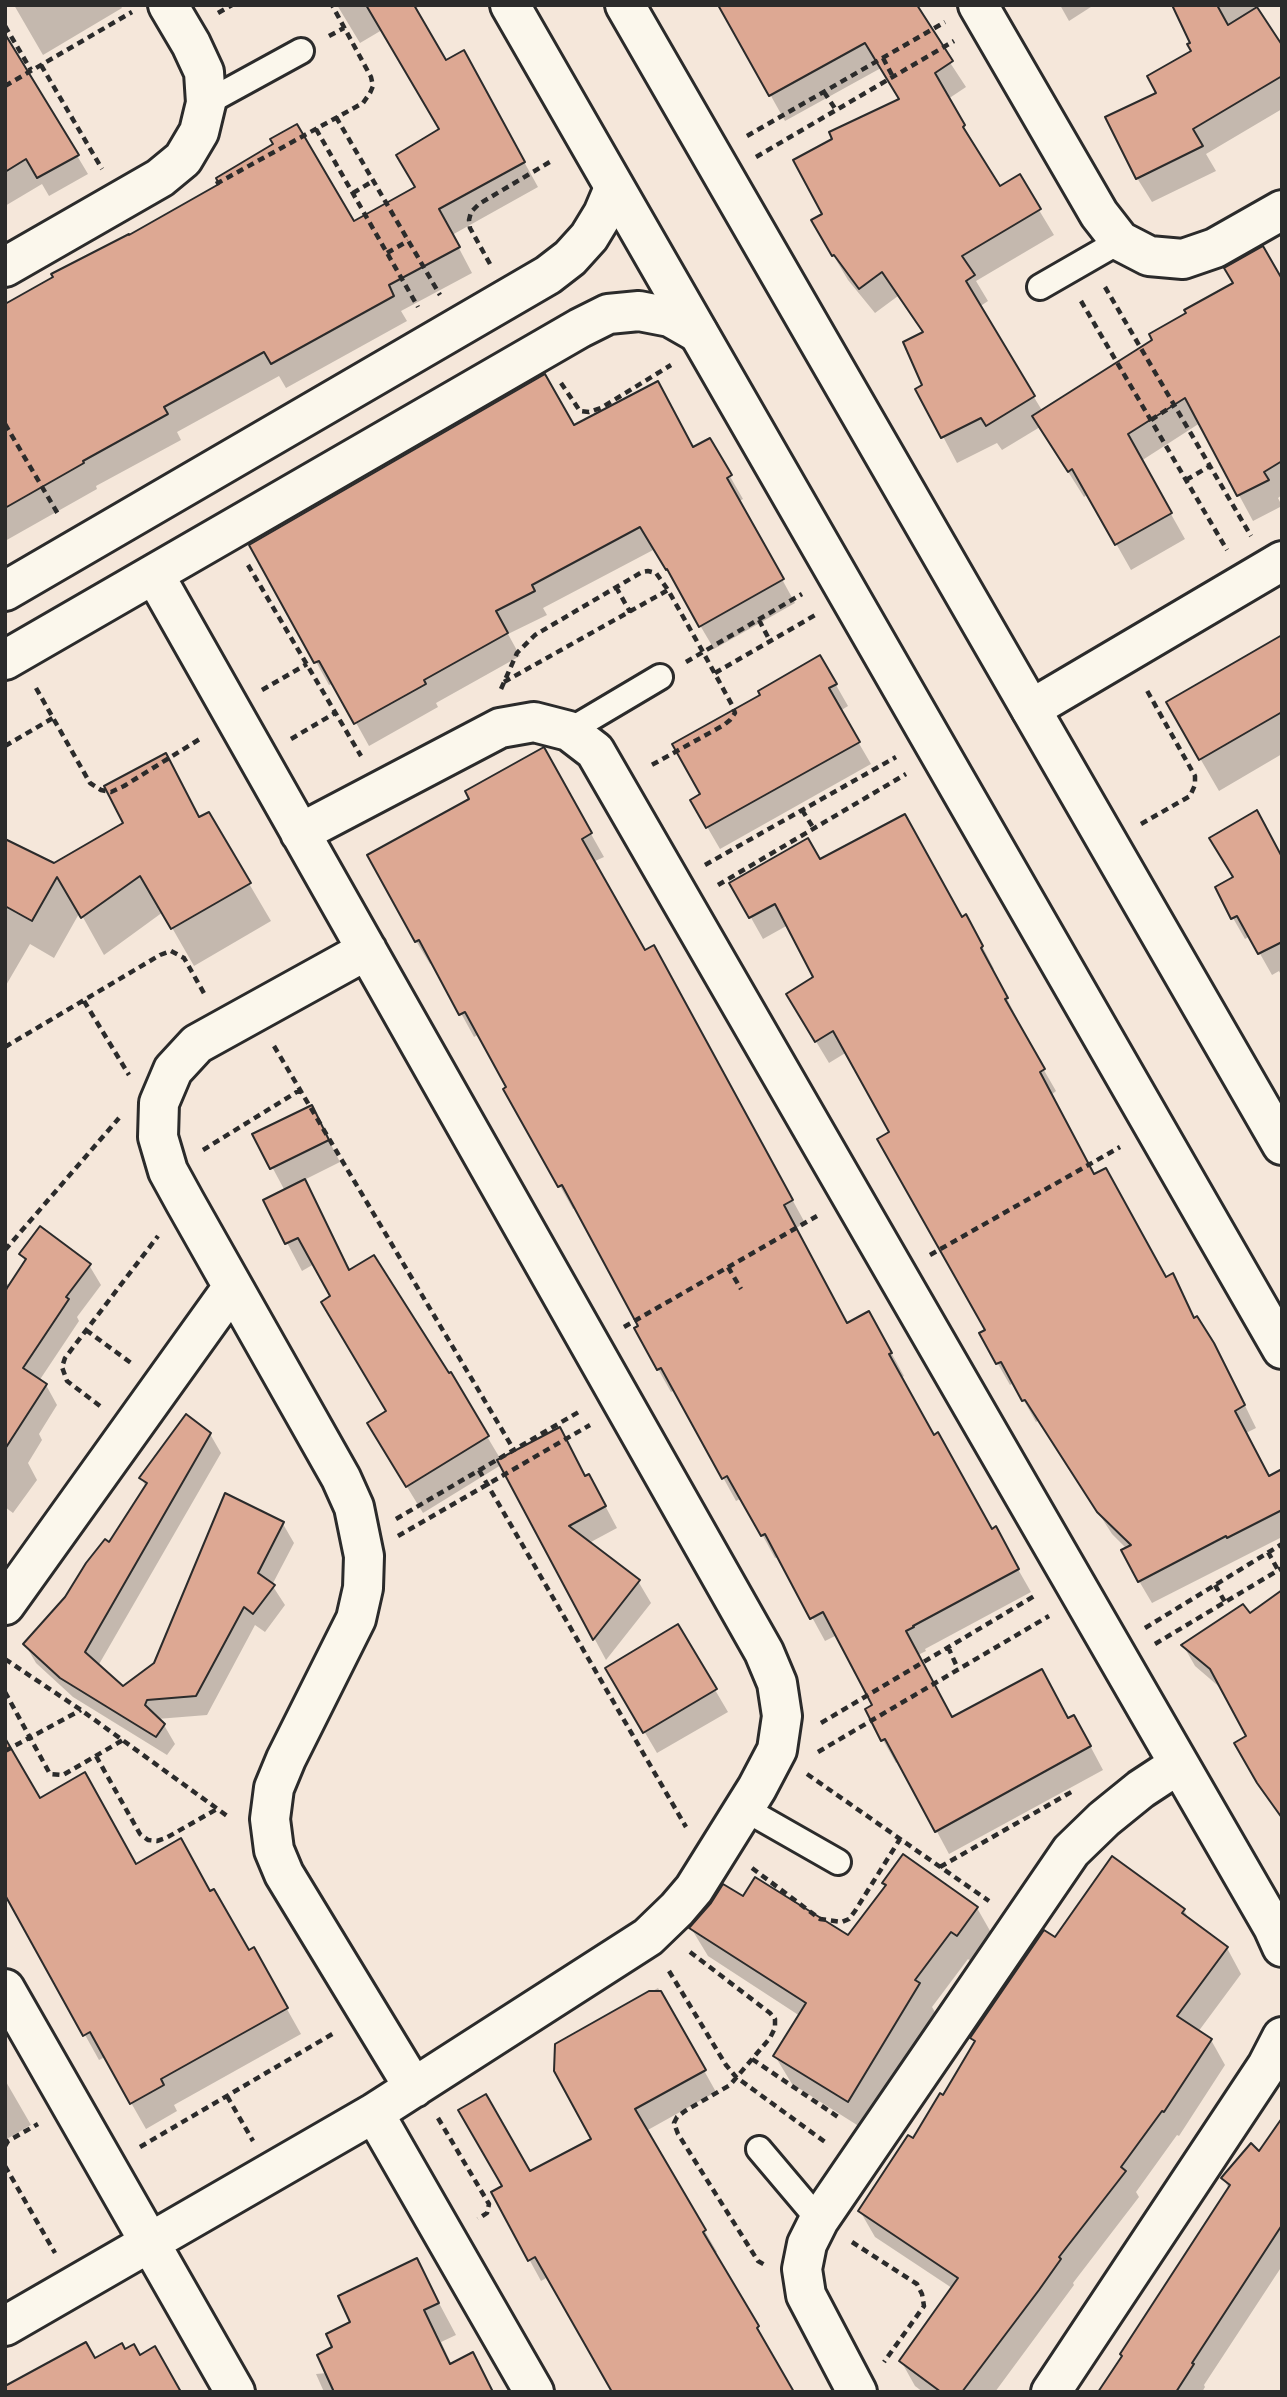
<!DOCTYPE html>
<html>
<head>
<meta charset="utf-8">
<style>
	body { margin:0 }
	#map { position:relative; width:1287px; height:2397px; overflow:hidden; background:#f5e7da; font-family:Sriracha,sans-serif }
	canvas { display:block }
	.frame { position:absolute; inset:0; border:7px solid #2b2b2b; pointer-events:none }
</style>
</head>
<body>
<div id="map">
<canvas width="1287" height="2397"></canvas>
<div class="frame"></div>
</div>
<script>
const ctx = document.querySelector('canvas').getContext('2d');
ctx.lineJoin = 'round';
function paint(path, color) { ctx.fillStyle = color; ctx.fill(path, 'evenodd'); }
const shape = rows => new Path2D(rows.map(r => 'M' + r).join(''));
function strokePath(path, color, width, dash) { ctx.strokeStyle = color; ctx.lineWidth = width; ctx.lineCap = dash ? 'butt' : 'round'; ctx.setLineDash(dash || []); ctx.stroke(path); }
paint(shape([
	[14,5,120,5,122,8,43,55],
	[337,5,421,5,415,9,445,62,477,77,538,187,452,235,472,273,401,311,407,321,286,388,279,376,177,432,181,440,96,486,97,489,5,541,5,424,417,188,442,130,382,30,360,43],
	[720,5,928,29,966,87,948,99,978,151,976,152,999,189,1019,177,1054,235,976,281,988,301,979,307,1043,412,1282,272,1282,495,1278,498,1282,506,1253,521,1200,423,1141,461,1185,539,1131,570,1088,494,1084,497,1040,427,1002,450,997,443,957,463,918,389,924,386,924,334,898,296,875,313,848,280,813,221,824,214,900,100,881,68,785,121],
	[1060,5,1094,5,1069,21],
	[1182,5,1255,5,1282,48,1282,109,1206,154,1216,171,1152,202,1137,178,1158,93,1193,52],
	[24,67,88,174,49,196,42,184,5,206,5,132],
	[574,427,694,449,709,440,743,499,739,501,795,603,714,649,655,549,543,608,547,615,508,634,520,656,436,703,438,707,369,746,334,683,329,685,251,545],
	[1282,637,1282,754,1219,791,1168,703],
	[820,657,848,706,840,711,871,764,720,849,692,801,702,795,763,696],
	[543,749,604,857,593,862,644,953,667,970,805,1223,796,1228,847,1325,882,1336,904,1376,901,1378,933,1437,991,1531,995,1529,1031,1592,925,1649,926,1651,918,1655,952,1719,1068,1720,1087,1740,1103,1770,949,1854,899,1761,896,1763,883,1740,875,1706,837,1635,825,1641,779,1557,775,1558,742,1498,736,1501,675,1390,671,1392,658,1369,640,1326,576,1207,573,1209,528,1130,479,1034,474,1037,433,962,430,964,416,941,472,799],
	[187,793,200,819,208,814,271,921,194,966,163,912,104,955,80,912,54,958,30,944,5,987,5,841,54,865],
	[1282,859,1282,977,1279,971,1272,975,1250,936,1245,939,1233,918],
	[820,861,961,919,978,938,994,969,992,970,1018,1020,1016,1022,1056,1091,1051,1095,1094,1176,1166,1280,1173,1275,1195,1319,1226,1367,1256,1428,1246,1433,1269,1478,1282,1488,1282,1537,1152,1603,1139,1581,1127,1549,1112,1534,1039,1420,1036,1422,1014,1383,1010,1385,998,1364,982,1333,987,1330,891,1133,847,1052,829,1063,788,995,815,978,788,925,763,939,732,884],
	[323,1129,340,1162,304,1180,351,1271,448,1376,450,1374,501,1460,586,1477,601,1498,617,1528,589,1543,638,1581,651,1603,606,1660,501,1465,423,1513,385,1451,388,1412,314,1264,302,1271,265,1201,285,1191,255,1135],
	[21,1254,89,1265,101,1285,77,1317,79,1321,39,1381,46,1385,57,1405,39,1434,42,1440,28,1463,37,1480,13,1513,5,1507,5,1294,26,1263],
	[210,1434,221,1453,98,1666,123,1688,155,1664,283,1524,294,1543,272,1585,285,1605,265,1632,255,1625,207,1715,157,1719,164,1725,175,1744,167,1755,73,1697,36,1663,25,1644,109,1545,146,1487,141,1478],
	[1282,1592,1282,1819,1237,1743,1248,1736,1223,1690,1195,1666,1183,1645,1249,1616],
	[678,1627,728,1712,657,1753,607,1668],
	[39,1801,135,1866,210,1893,248,1952,253,1949,301,2034,174,2105,177,2111,146,2129,105,2057,99,2060,16,1911],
	[885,1883,977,1908,993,1936,974,1964,968,1959,932,2007,935,2012,865,2130,792,2084,775,2056,800,2016,708,1956,691,1928,743,1898,848,1937,887,1887],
	[1184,1910,1190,1921,1227,1948,1241,1974,1198,2032,1211,2040,1225,2065,1179,2136,1177,2135,1136,2192,1139,2197,1073,2283,1074,2285,995,2392,923,2392,915,2386,901,2361,952,2288,875,2237,860,2211,943,2098,976,2044,972,2038,1055,1939],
	[658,1988,716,2092,646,2131,717,2252,714,2254,769,2348,767,2349,548,2277,541,2281,493,2193,593,2139,557,2045],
	[5,2080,31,2125,5,2140],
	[1282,2121,1282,2266,1204,2385,1205,2387,1202,2392,1100,2392,1229,2189,1223,2178,1260,2153],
	[416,2260,456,2335,441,2342,452,2365,472,2354,494,2392,324,2392,316,2374,327,2373,334,2347,352,2323]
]), '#0003');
const building = shape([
	[366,5,414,5,446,60,464,50,525,162,439,209,460,247,389,285,394,296,271,364,264,352,164,407,168,414,83,461,84,463,5,508,5,304,53,277,51,274,129,234,129,235,219,184,216,178,273,144,270,139,297,124,354,221,415,187,396,155,439,129,366,5],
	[718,5,917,5,953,61,935,73,965,125,963,127,1000,186,1020,174,1041,209,962,256,975,275,966,281,1035,396,986,426,981,418,941,438,915,389,922,385,903,342,923,332,882,272,859,289,834,255,832,256,811,220,822,214,793,160,832,139,829,132,899,99,865,43,769,96,718,5],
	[1172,5,1217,5,1228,25,1257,7,1282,45,1282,76,1193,129,1203,146,1136,179,1105,117,1156,93,1147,76,1191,51,1187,44,1190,43,1172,5],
	[5,34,79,155,37,178,26,159,5,172,5,34],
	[1263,246,1282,279,1282,461,1264,472,1269,480,1237,496,1185,398,1128,434,1172,513,1115,545,1072,469,1068,472,1032,416,1152,340,1149,334,1186,313,1184,310,1233,283,1224,268,1263,246],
	[545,374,574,425,658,381,693,447,710,438,732,475,727,478,784,579,699,627,667,569,666,570,640,527,532,585,535,591,496,611,508,633,424,680,426,684,354,724,319,661,314,663,249,545,545,374],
	[1282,635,1282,712,1199,760,1166,702,1282,635],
	[820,655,837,684,829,688,860,742,706,828,690,800,700,794,672,744,760,695,758,691,820,655],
	[544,747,592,833,582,839,645,950,654,945,793,1200,784,1205,847,1323,869,1311,892,1353,889,1354,934,1435,938,1432,992,1529,996,1526,1019,1569,913,1626,914,1627,906,1631,952,1717,1042,1669,1068,1718,1074,1715,1091,1746,935,1832,885,1739,881,1741,865,1709,872,1705,823,1612,810,1619,765,1534,761,1536,727,1476,722,1479,661,1368,657,1370,634,1328,638,1326,562,1185,558,1187,503,1089,506,1087,465,1012,459,1015,419,940,415,942,367,855,469,799,465,791,544,747],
	[166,753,199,817,209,812,251,883,171,929,140,876,81,918,57,877,32,921,5,906,5,839,54,863,123,823,104,786,166,753],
	[1257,810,1282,857,1282,942,1258,954,1237,916,1231,919,1215,887,1233,877,1209,838,1257,810],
	[905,814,962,917,966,914,983,946,981,948,1008,998,1005,999,1045,1069,1040,1072,1094,1174,1106,1168,1166,1277,1173,1273,1194,1318,1197,1316,1214,1343,1245,1405,1235,1411,1269,1476,1282,1469,1282,1510,1227,1538,1226,1536,1138,1582,1121,1550,1131,1545,1097,1512,1025,1400,1022,1401,1001,1362,996,1364,979,1333,985,1330,877,1139,889,1132,833,1031,815,1042,786,994,813,977,775,904,749,918,729,883,808,838,820,859,905,814],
	[312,1105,329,1140,270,1169,252,1134,312,1105],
	[305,1179,349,1270,374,1255,449,1373,451,1372,489,1436,406,1487,367,1423,386,1411,321,1302,330,1296,298,1238,285,1244,263,1200,305,1179],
	[40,1226,91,1264,66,1297,69,1299,23,1368,47,1384,5,1449,5,1291,26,1259,19,1254,40,1226],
	[186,1414,211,1433,85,1652,123,1686,154,1663,225,1493,284,1522,258,1573,275,1585,253,1614,244,1607,196,1696,147,1700,145,1705,165,1724,156,1737,60,1678,23,1644,65,1597,86,1563,105,1539,109,1542,147,1483,139,1478,186,1414],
	[560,1427,585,1476,589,1474,606,1506,569,1526,640,1580,593,1640,497,1460,560,1427],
	[1282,1590,1282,1818,1257,1783,1234,1743,1246,1736,1210,1669,1181,1645,1243,1604,1250,1613,1282,1590],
	[678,1624,717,1689,643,1733,605,1668,678,1624],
	[5,1738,40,1798,85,1772,136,1864,181,1838,210,1891,214,1889,249,1950,254,1947,288,2008,161,2079,164,2085,130,2104,90,2032,83,2036,5,1895,5,1738],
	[903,1854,978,1907,957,1936,951,1932,915,1980,920,1983,848,2102,773,2056,806,2003,689,1928,711,1903,723,1884,743,1896,755,1877,848,1935,886,1885,882,1883,903,1854],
	[1112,1856,1185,1909,1182,1913,1228,1947,1177,2016,1212,2039,1164,2112,1162,2111,1121,2167,1126,2171,1059,2257,1061,2259,1039,2290,962,2392,941,2392,899,2361,958,2278,858,2211,908,2135,913,2138,940,2093,943,2095,975,2041,970,2038,1044,1930,1055,1937,1112,1856],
	[649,1991,661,1991,706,2070,635,2109,706,2230,703,2232,759,2326,757,2328,794,2392,612,2392,535,2257,528,2261,491,2192,502,2186,458,2110,486,2094,530,2171,591,2139,554,2071,555,2044,649,1991],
	[1282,2118,1282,2225,1192,2363,1194,2364,1176,2392,1098,2392,1122,2356,1120,2354,1230,2185,1221,2178,1251,2143,1259,2151,1282,2118],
	[417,2258,439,2303,424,2310,450,2364,473,2352,493,2392,334,2392,317,2355,332,2347,326,2334,350,2322,338,2296,417,2258],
	[86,2342,95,2358,122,2343,125,2349,134,2344,140,2355,155,2346,181,2392,5,2392,5,2386,86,2342]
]);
paint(building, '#dda893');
strokePath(building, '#2b2b2b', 2);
const service = shape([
	[206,103,301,51],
	[1040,287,1120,241],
	[569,731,660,677],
	[745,1809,838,1862],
	[759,2149,819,2220]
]);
const minor = shape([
	[978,5,1099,214,1120,241,1149,256,1183,259,1215,248,1282,210],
	[5,267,160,178,183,159,199,132,206,103,204,72,191,44,168,5],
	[5,591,548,275,570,258,589,237,603,214,614,188],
	[5,660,580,328,608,314,639,311,670,317,698,333],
	[1031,709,1282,561],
	[300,833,500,728,534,722,569,731,595,751,1273,1927,1282,1947],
	[367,950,197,1044,173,1070,159,1103,158,1137,168,1171,185,1202,341,1478,354,1507,364,1556,363,1588,356,1619,286,1759,274,1788,270,1819,274,1850,284,1874,414,2088],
	[5,1605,232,1288],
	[5,1989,235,2392],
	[374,2113,534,2392],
	[5,2326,374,2113,648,1937,677,1909,694,1889,757,1788,777,1750,782,1716,777,1683,764,1652,154,574],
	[857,2392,806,2295,802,2269,807,2244,819,2220,1071,1851,1104,1819,1141,1789,1179,1764],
	[1051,2392,1267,2066,1282,2037]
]);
const tertiary = shape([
	[510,5,1282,1349],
	[625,5,1282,1145]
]);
strokePath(service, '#2b2b2b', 30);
strokePath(minor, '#2b2b2b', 44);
strokePath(tertiary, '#2b2b2b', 44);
strokePath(shape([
	[218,13,232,5],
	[5,26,31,70],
	[329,36,344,28],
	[883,58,893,77],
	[41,65,102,169],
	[5,86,132,12],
	[824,92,836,110],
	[336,117,440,295],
	[316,129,418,307],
	[747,136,945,22],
	[756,157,954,41],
	[216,184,363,103,370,93,373,86,371,77,332,5],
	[353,193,373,181],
	[387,253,408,241],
	[490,264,470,228,469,220,471,212,479,204,553,160],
	[1105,287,1251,536],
	[1081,301,1227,550],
	[561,383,580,411,589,412,601,408,671,365],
	[1151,420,1174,405],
	[5,424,58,514],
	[1186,480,1210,466],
	[248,565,361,756],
	[616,587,630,612],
	[759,620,770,641],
	[686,662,802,594],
	[715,673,817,614],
	[504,682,668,590],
	[36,688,90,783,101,790,111,792,124,786,203,737],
	[501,689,517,653,535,635,642,572,648,571,656,573,668,590,703,652,732,705,735,713,730,720,724,725,648,767],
	[262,690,307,664],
	[291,739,335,713],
	[5,746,53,718],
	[802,810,814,829],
	[1141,824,1190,796,1195,785,1195,776,1145,687],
	[705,865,896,757],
	[718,885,906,774],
	[84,1001,129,1075],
	[274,1046,514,1450],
	[5,1047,160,955,171,951,184,958,205,995],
	[203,1150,300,1090],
	[5,1250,119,1118],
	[930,1255,1120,1147],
	[728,1267,741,1289],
	[5,1284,5,1290],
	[624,1327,817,1216],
	[86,1330,131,1363],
	[100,1406,67,1381,62,1367,65,1358,158,1236],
	[479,1470,686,1827],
	[396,1519,582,1410],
	[398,1536,590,1425],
	[1268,1552,1278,1570],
	[1215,1585,1225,1602],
	[1145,1628,1282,1544],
	[1155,1644,1282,1568],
	[948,1647,958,1669],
	[5,1659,81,1710,230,1818],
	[5,1692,50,1774,63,1775,123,1740],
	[821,1723,1036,1595],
	[5,1751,81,1710],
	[818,1752,1049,1616],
	[96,1756,140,1834,148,1840,157,1841,166,1838,217,1809],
	[807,1774,989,1901],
	[940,1867,1073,1791],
	[752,1868,820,1919,842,1922,849,1919,855,1911,900,1839],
	[690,1952,770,2013,775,2019,775,2028,770,2038,730,2085,685,2111,677,2117,674,2123,678,2134,758,2261,765,2265],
	[669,1971,726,2065,736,2077,825,2142],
	[752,2059,841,2119],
	[227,2096,253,2141],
	[438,2118,489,2204,487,2213,478,2219],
	[5,2146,8,2141,38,2124],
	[140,2147,334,2033],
	[5,2166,55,2253],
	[852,2242,917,2284,922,2294,924,2306,884,2362]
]), '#2b2b2b', 4.5, [7, 5]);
strokePath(service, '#fbf7ec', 24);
strokePath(minor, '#fbf7ec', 38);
strokePath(tertiary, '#fbf7ec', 38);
</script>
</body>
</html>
